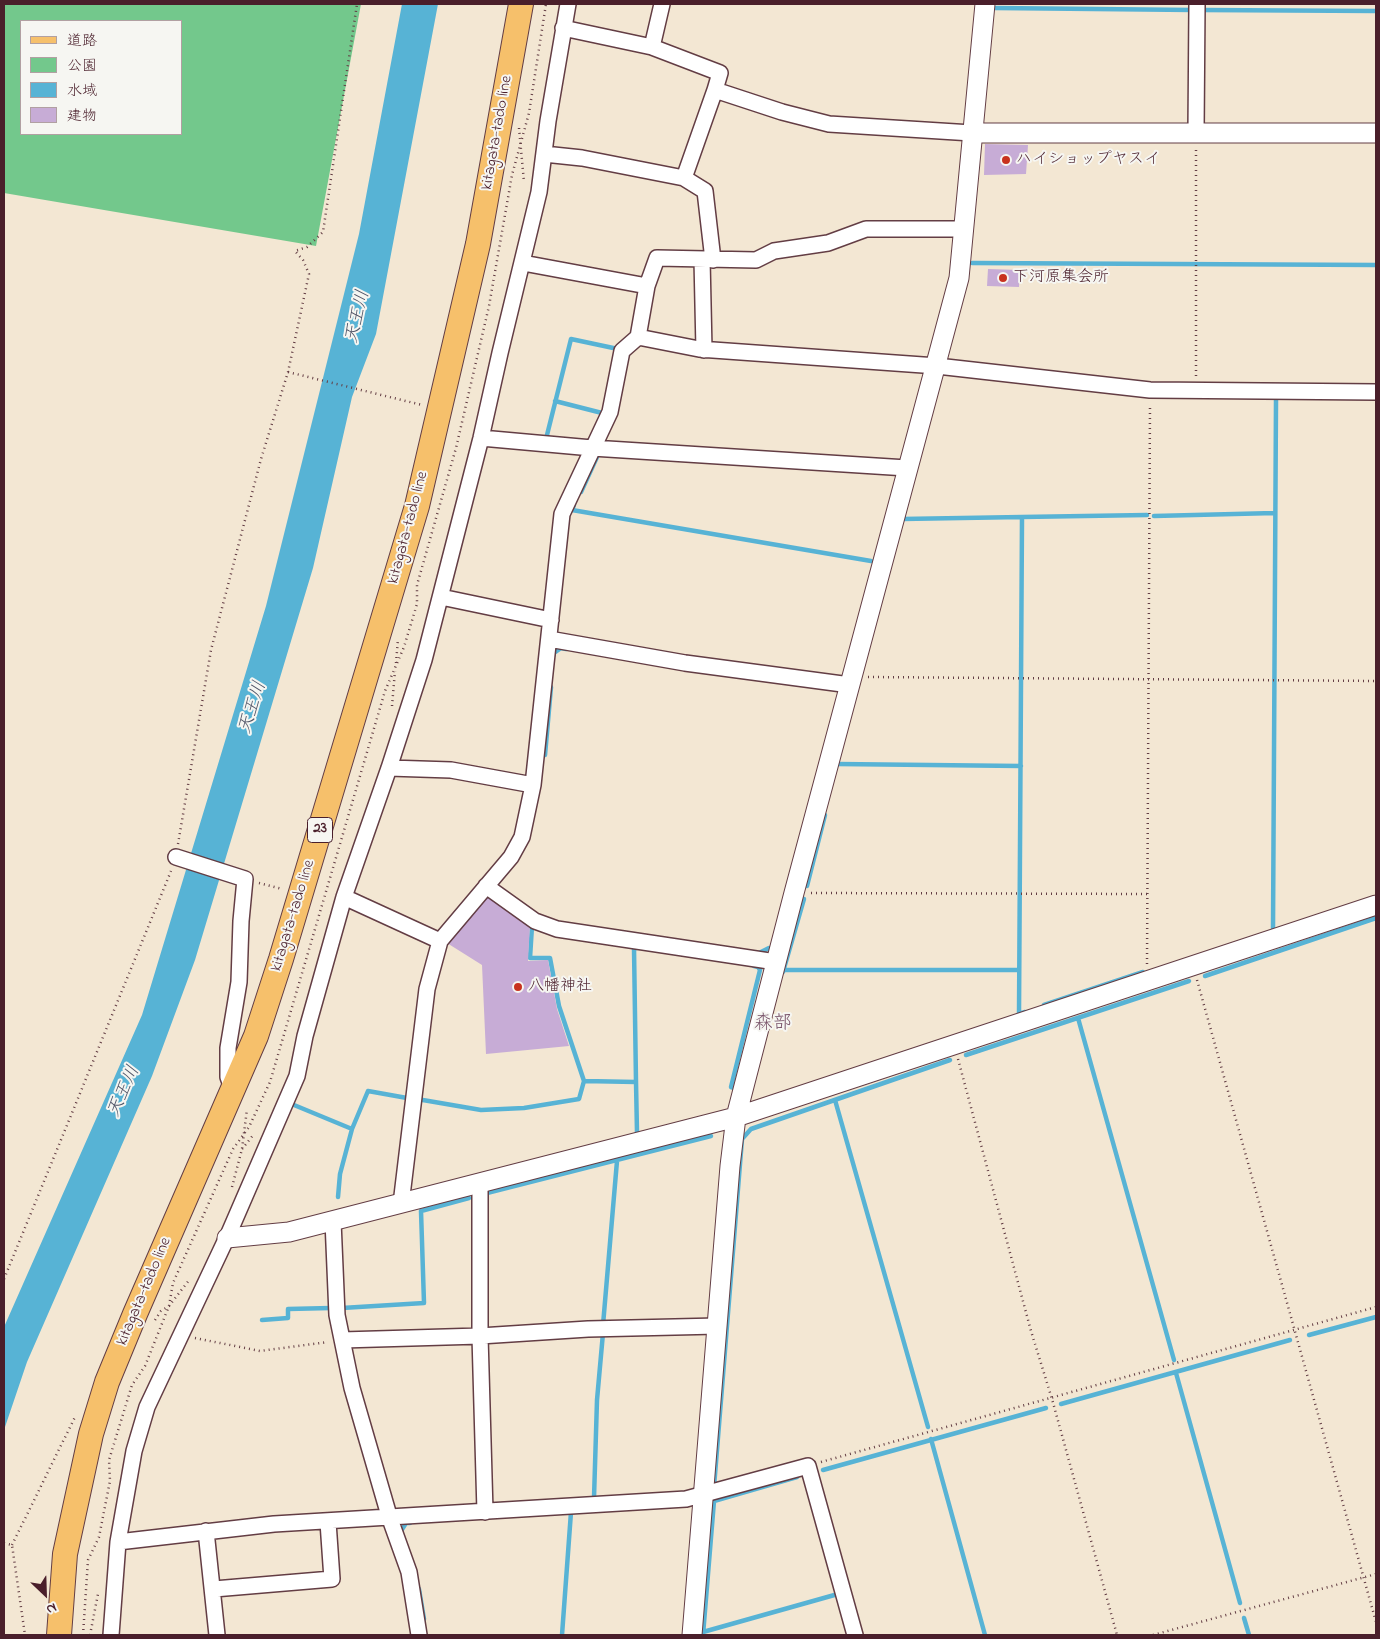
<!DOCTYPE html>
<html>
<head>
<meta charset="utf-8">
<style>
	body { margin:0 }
	#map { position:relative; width:1380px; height:1639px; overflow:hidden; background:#f3e7d3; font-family:"Indie Flower","Klee One",sans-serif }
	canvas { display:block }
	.frame { position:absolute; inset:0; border:5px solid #4a1f2b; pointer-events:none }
	.legend { position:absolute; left:20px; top:20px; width:162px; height:115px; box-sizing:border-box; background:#f6f6f2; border:1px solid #b1a0a2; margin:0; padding:6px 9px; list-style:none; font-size:15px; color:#4a1f2b }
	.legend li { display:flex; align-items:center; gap:10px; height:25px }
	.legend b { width:25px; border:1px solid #b1a0a2 }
	.north { position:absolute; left:20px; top:1569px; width:50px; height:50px; -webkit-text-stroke:4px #f6f6f2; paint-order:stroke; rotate:156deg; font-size:14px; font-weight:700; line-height:20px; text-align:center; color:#4a1f2b }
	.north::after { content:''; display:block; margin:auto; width:18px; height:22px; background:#4a1f2b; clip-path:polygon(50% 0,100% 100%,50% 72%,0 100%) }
</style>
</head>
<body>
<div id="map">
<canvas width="1380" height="1639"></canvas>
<div class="frame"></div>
<ul class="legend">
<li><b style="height:6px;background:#f6c06b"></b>道路</li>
<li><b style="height:14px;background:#73c88c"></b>公園</li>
<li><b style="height:14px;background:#57b3d5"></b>水域</li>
<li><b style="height:14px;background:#c7acd6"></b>建物</li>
</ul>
<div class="north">N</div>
</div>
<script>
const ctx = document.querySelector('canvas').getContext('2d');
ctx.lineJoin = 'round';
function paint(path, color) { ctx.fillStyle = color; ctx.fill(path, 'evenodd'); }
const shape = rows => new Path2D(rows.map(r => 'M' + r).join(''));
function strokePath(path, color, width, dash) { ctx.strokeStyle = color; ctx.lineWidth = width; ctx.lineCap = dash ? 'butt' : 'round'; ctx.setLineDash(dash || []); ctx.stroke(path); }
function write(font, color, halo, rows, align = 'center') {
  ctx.font = font + ' "Indie Flower","Klee One",sans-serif'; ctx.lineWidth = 4; ctx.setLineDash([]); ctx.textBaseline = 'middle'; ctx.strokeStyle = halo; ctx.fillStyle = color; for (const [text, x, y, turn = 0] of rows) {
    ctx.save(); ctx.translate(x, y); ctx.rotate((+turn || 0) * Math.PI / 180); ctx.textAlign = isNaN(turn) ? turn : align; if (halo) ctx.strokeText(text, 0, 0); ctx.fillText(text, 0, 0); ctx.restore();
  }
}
paint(shape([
	[4,4,361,4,316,246,4,193],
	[21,21,181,21,181,134,21,134]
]), '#73c88c');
paint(shape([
	[402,4,438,4,376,334,352,397,313,568,195,960,152,1076,27,1362,4,1430,4,1327,142,1015,266,606,359,234]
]), '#57b3d5');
strokePath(shape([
	[995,8,1193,10],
	[1202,10,1376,11],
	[972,263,1376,265],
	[555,401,602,413],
	[546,439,571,339,618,349],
	[581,492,597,457],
	[574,505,572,510,871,561],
	[1154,516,1275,513],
	[903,517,902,519,1022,517,1019,1014,1025,1012],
	[1022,517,1147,515],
	[553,656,554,653,561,648,566,649],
	[545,755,551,687],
	[837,764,1021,766],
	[807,886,825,815],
	[532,926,530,958,550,958,559,1006,584,1081],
	[1273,928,1276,400],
	[759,953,769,948],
	[784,970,1019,970],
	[783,972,804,899],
	[1205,976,1376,918],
	[1044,1005,1143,972],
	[1078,1018,1174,1360],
	[966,1055,1189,981],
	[636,1082,637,1133],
	[734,1088,731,1087,760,970,758,967,754,966],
	[417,1099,481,1110,524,1108,579,1099,584,1081,636,1082,634,948,637,948],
	[835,1100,928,1427],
	[294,1105,352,1129],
	[487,1193,711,1136],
	[338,1197,340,1174,352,1129,368,1091,407,1098],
	[342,1308,424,1303,421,1211,469,1198],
	[262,1320,288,1318,288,1309,331,1308],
	[603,1325,617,1161],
	[1309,1335,1376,1317],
	[1176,1373,1240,1603],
	[1061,1404,1290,1340],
	[931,1439,985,1635],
	[823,1470,1046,1408],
	[714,1487,742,1139,751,1129,950,1060],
	[594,1498,597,1400,603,1333],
	[402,1534,401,1531,406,1523,410,1523],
	[419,1589,424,1619],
	[1244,1618,1249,1635],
	[703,1632,838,1594],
	[562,1635,571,1512,574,1512],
	[703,1635,714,1501,797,1477]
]), '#57b3d5', 4.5);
paint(shape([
	[985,144,1028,145,1026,174,984,175],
	[988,269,1020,270,1019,287,987,286],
	[489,894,530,924,528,961,548,960,557,1009,569,1046,486,1054,482,965,447,943]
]), '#c7acd6');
const minor = shape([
	[563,28,652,47,720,73,715,90,782,112,829,124,972,133],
	[652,47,662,4],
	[1196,132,1197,4],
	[544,154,582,158,684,178,705,191,713,260],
	[684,178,715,90],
	[702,259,704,350],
	[523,263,647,286],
	[638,337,699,349,937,366,1150,390,1376,392],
	[481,438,592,448,907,468],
	[441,597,551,620],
	[549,639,685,663,850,685],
	[389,768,451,770,533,785],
	[176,857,245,879,241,921,239,982,228,1048,228,1077,232,1088],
	[486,886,535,921,557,929,776,962],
	[344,897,440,941],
	[480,1185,480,1336,588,1329,718,1326],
	[401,1204,427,989,440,941,511,857,522,837,533,785,562,514,610,412,622,351,638,337,647,286,657,258,756,260,774,251,828,243,866,229,963,229],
	[333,1221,337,1315,352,1388,390,1519,409,1572,419,1635],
	[342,1340,480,1336,485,1512],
	[206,1531,217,1635],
	[118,1542,274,1524,686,1499,808,1466,855,1635],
	[214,1589,332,1579,328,1522],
	[111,1635,118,1542,134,1451,147,1407,229,1233,297,1076,305,1036,344,897,389,768,424,660,481,438,500,353,539,192,548,121,568,4]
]);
const tertiary = shape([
	[972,133,1376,133],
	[227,1238,289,1232,736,1117,1376,905],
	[692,1635,730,1166,736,1117,794,893,959,278,985,4]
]);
const primary = shape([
	[59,1635,65,1554,91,1434,107,1382,135,1314,256,1036,281,959,417,506,478,244,521,4]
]);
strokePath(minor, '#633d44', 18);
strokePath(tertiary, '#633d44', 21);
strokePath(primary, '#633d44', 26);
strokePath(shape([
	[519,128,524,182],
	[288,372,422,405],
	[1196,376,1196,149],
	[396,663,398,639],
	[868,677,1376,681],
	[392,706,395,671],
	[178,844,211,650,261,459,288,372,309,274,303,260,295,251,307,247,323,232,357,4],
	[259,883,282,889],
	[811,893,1147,894],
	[1147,964,1150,405],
	[1197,980,1376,1622],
	[958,1059,1031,1331,1052,1399,1117,1635],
	[242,1149,254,1134],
	[232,1187,242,1149,247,1109],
	[4,1279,171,871],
	[155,1320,161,1311,169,1306,190,1279],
	[195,1338,260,1351,328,1342],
	[821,1462,1376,1307],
	[4,1543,12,1545,25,1635],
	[12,1545,75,1417],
	[83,1635,88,1560,99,1537,110,1481,109,1460,132,1385,145,1366,169,1306,173,1283,233,1149,249,1127,270,1082,385,691,404,647,417,604,417,585,456,448,489,306,512,175,529,113,546,4],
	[90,1635,98,1594],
	[1153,1635,1376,1574]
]), '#633d44', 2.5, [1, 4]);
strokePath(minor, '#fff', 15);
strokePath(tertiary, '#fff', 19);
strokePath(primary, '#f6c06b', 24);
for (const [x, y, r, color] of [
	[1006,160,5,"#c8321e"],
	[1003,278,5,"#c8321e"],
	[518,987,5,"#c8321e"]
]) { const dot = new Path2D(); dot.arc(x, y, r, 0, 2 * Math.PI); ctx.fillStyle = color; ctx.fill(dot); strokePath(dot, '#f6f6f2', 2); }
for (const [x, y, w] of [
	[320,830,25]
]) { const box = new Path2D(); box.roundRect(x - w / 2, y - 12.5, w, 25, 4); ctx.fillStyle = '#f6f6f2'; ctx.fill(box); strokePath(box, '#4a1f2b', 1); }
write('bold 15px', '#4a1f2b', null, [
	["23",320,830]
]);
write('16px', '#4a1f2b', '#f6f6f2', [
	["kitagata-tado line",498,133,-80],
	["kitagata-tado line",409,528,-75],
	["kitagata-tado line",294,916,-73],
	["kitagata-tado line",145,1292,-67]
]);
write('16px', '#4a1f2b', '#f6f6f2', [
	["ハイショップヤスイ",1016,160],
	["下河原集会所",1013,278],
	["八幡神社",528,987]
], 'left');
write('italic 18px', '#4f5366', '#f6f6f2', [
	["天王川",359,317,-77],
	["天王川",254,708,-72],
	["天王川",125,1092,-66]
]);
write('19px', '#765067', '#f6f6f2', [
	["森部",773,1025]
]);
</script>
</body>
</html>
